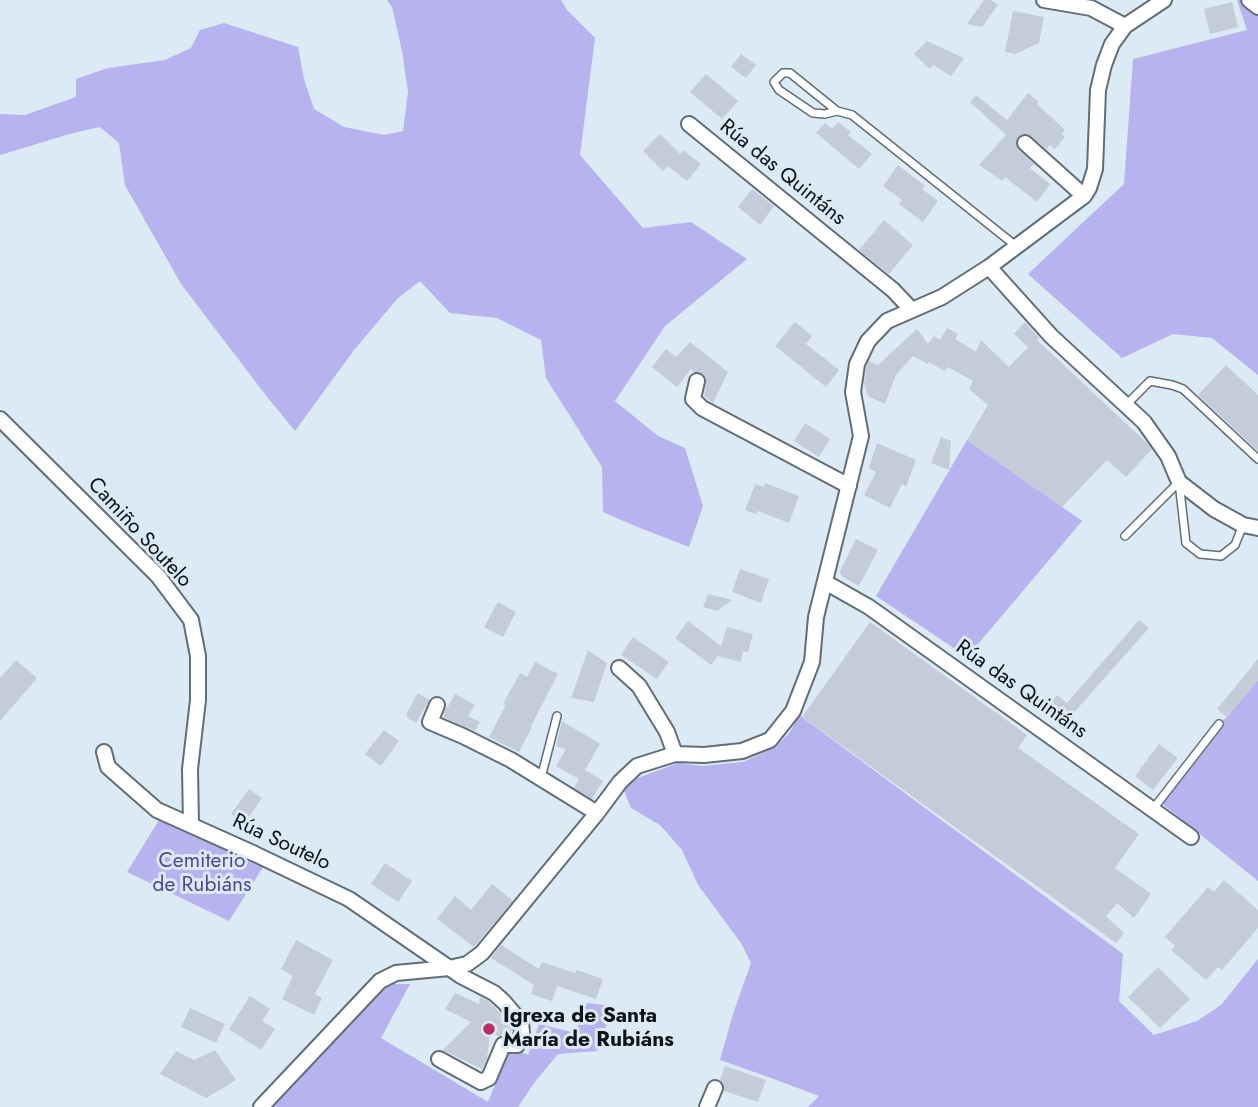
<!DOCTYPE html>
<html>
<head>
<meta charset="utf-8">
<style>
	body { margin:0 }
	canvas { display:block; background:#dbeaf5 }
</style>
</head>
<body>
<canvas width="1258" height="1107"></canvas>
<script>
const ctx = document.querySelector('canvas').getContext('2d');
ctx.lineJoin = 'round';
function paint(path, color) { ctx.fillStyle = color; ctx.fill(path, 'evenodd'); }
const shape = rows => new Path2D(rows.map(r => 'M' + r).join(''));
function strokePath(path, color, width, dash) { ctx.strokeStyle = color; ctx.lineWidth = width; ctx.lineCap = dash ? 'butt' : 'round'; ctx.setLineDash(dash || []); ctx.stroke(path); }
function write(font, color, halo, rows, align = 'center') {
  ctx.font = font + ' Jost,sans-serif'; ctx.lineWidth = 6; ctx.setLineDash([]); ctx.textBaseline = 'middle'; ctx.strokeStyle = halo; ctx.fillStyle = color; for (const [text, x, y, turn = 0] of rows) {
    ctx.save(); ctx.translate(x, y); ctx.rotate((+turn || 0) * Math.PI / 180); ctx.textAlign = isNaN(turn) ? turn : align; if (halo) ctx.strokeText(text, 0, 0); ctx.fillText(text, 0, 0); ctx.restore();
  }
}
paint(shape([
	[387,0,561,0,568,11,595,38,580,155,643,228,691,222,747,259,665,326,615,401,658,436,685,448,703,506,689,547,635,526,603,512,602,467,546,378,541,340,497,318,450,313,420,281,398,298,354,350,295,431,264,393,181,284,125,185,119,143,100,127,73,133,0,155,0,114,25,115,76,97,76,79,108,68,165,60,191,48,200,30,224,23,298,47,304,79,314,109,344,127,384,135,403,131,408,92,402,51,392,7],
	[1237,0,1258,0,1258,375,1212,338,1173,334,1122,358,1028,274,1124,184,1133,59,1247,30],
	[967,440,1082,521,967,657,876,596],
	[1258,680,1258,881,1160,802,1219,724,1227,717],
	[799,715,1123,954,1119,1001,1154,1035,1197,1021,1221,1005,1258,959,1258,1107,808,1107,819,1096,774,1079,720,1060,733,1014,751,963,741,943,698,885,682,850,660,825,631,808,623,788,635,779,678,763,702,766,743,762,776,747,790,732],
	[159,820,263,867,229,921,127,872],
	[380,984,410,984,381,1038,488,1102,510,1047,528,1055,539,1024,575,1033,587,1003,613,1006,597,1051,558,1054,534,1083,518,1107,272,1107]
]), '#b6b3ef');
paint(shape([
	[984,0,991,0,998,5,982,27,967,24],
	[1232,2,1238,27,1210,34,1204,9],
	[1013,11,1044,17,1039,43,1015,54,1005,52],
	[927,41,964,58,951,76,933,65,930,69,914,54],
	[741,54,756,65,746,78,731,67],
	[706,74,738,101,722,119,690,92],
	[1028,93,1039,102,1037,104,1065,130,1062,134,1065,137,1055,149,1050,145,1047,149,1028,134,1021,134,1016,140,1016,145,1018,150,1034,164,1030,168,1050,184,1037,202,1005,177,1002,181,979,165,1006,135,970,102,976,95,1007,120],
	[838,122,851,132,848,135,872,154,859,169,816,133,825,123,832,129],
	[660,134,680,154,683,150,701,164,687,181,668,166,663,171,643,151],
	[898,165,925,186,922,189,938,201,923,222,899,204,902,200,883,186],
	[752,189,774,206,760,225,738,207],
	[884,220,913,245,889,274,859,250],
	[795,322,812,336,806,344,839,370,826,387,775,346],
	[1025,322,1039,338,1037,340,1146,442,1152,449,1126,477,1107,460,1062,507,967,440,988,405,969,389,973,381,948,367,944,371,929,362,928,364,913,356,896,375,885,404,868,396,864,384,866,368,869,361,878,365,917,329,928,344,934,336,940,340,947,328,958,334,955,339,976,352,981,340,1009,367,1028,347,1014,334],
	[690,342,728,372,713,403,704,396,706,382,706,377,703,374,698,372,694,372,691,369,677,387,652,367,666,349,676,357],
	[1226,365,1258,395,1258,451,1198,395],
	[805,423,830,439,819,457,794,441],
	[941,437,951,441,949,470,931,463],
	[877,443,916,460,906,487,902,484,890,508,864,495,876,472,869,468],
	[765,483,799,496,789,523,758,511,756,514,745,510,755,484,764,487],
	[856,539,878,550,859,586,841,576,840,571],
	[740,569,769,579,761,603,732,592],
	[708,594,732,600,717,611,703,607],
	[498,602,516,612,503,637,484,627],
	[1139,620,1149,628,1062,726,1044,710,1057,695,1067,703],
	[688,621,721,646,727,627,753,634,748,652,743,651,741,662,718,656,711,665,675,638],
	[870,622,1027,735,1018,748,1139,834,1115,868,1151,894,1134,918,1117,903,1106,916,1124,933,1116,943,802,717],
	[633,637,669,662,657,679,621,655],
	[588,650,607,663,594,702,571,698],
	[1258,659,1258,680,1227,717,1217,709],
	[16,660,37,678,0,721,0,678],
	[535,662,558,674,531,726,532,727,519,752,489,737,506,705,503,704,520,673,527,677],
	[418,693,429,700,416,723,407,718,407,712],
	[455,694,475,705,468,716,480,722,475,731,443,717,446,707,447,708],
	[562,721,600,744,585,770,603,781,592,799,574,788,579,779,556,766,566,749,556,746],
	[384,730,399,741,381,766,365,754],
	[1159,744,1178,758,1153,790,1135,776],
	[249,789,262,798,245,823,231,814],
	[385,863,412,881,398,902,371,884],
	[1224,880,1258,910,1258,928,1222,970,1218,967,1206,980,1171,950,1175,946,1165,937,1208,887,1214,892],
	[492,884,513,901,474,947,437,919,455,896,471,910],
	[296,940,333,960,315,994,322,998,314,1015,282,999,293,976,281,969],
	[501,945,539,969,542,962,575,973,577,970,603,979,596,999,557,986,552,1001,531,994,534,985,491,958],
	[1158,967,1190,999,1160,1028,1128,997],
	[455,993,479,1004,480,997,488,1001,502,1015,500,1017,508,1021,512,1026,511,1035,499,1036,490,1033,487,1059,482,1069,443,1050,471,1022,445,1009],
	[250,996,270,1009,262,1021,275,1029,261,1050,229,1029],
	[190,1008,225,1024,216,1043,181,1027],
	[215,1050,236,1080,206,1098,160,1074,176,1051,194,1060],
	[725,1066,766,1080,758,1102,724,1091,724,1086,720,1080]
]), '#c4ccda');
const service = shape([
	[837,111,825,114,813,113,779,90,774,82,783,73,790,73,837,111,852,115,1016,246],
	[1126,405,1150,381,1172,385,1183,389,1258,459],
	[1125,536,1179,482,1186,543,1200,554,1221,556,1235,545,1243,525],
	[541,778,557,716],
	[1153,809,1219,724]
]);
const minor = shape([
	[1044,0,1091,8,1125,26],
	[1249,0,1258,7],
	[689,124,893,290,911,309],
	[1025,143,1084,196],
	[989,267,1051,336,1144,422,1168,456,1179,482,1214,509,1243,525,1258,528],
	[697,381,693,399,702,408,849,486],
	[0,419,158,576,191,620,198,656,198,700,190,769,191,824],
	[825,582,869,607,1191,837],
	[619,668,639,686,667,732,675,754],
	[437,705,430,722,463,736,511,760,597,813],
	[104,752,108,767,157,810,255,854,349,899,461,976,494,993,504,1002,521,1022,522,1033,517,1045,503,1045,489,1078,481,1082,439,1059],
	[261,1107,380,981,396,973,449,968,467,964,482,953,597,813,620,782,637,766,675,754,704,755,742,751,770,740,793,711,812,662,816,617,861,436,853,392,857,364,868,341,887,321,942,297,989,267,1084,196,1089,188,1095,169,1098,90,1104,65,1112,44,1125,26,1164,0],
	[707,1107,715,1088]
]);
strokePath(service, '#606e77', 10);
strokePath(minor, '#606e77', 18);
strokePath(service, '#fff', 7);
strokePath(minor, '#fff', 14);
for (const [x, y, r, color] of [
	[489,1029,7,"#ba2e67"]
]) { const dot = new Path2D(); dot.arc(x, y, r, 0, 2 * Math.PI); ctx.fillStyle = color; ctx.fill(dot); strokePath(dot, '#dbeaf5', 2.5); }
write('21px', '#0e1317', '#dbeaf5', [
	["Rúa das Quintáns",782,173,39],
	["Camiño Soutelo",139,533,47],
	["Rúa das Quintáns",1021,690,35],
	["Rúa Soutelo",281,843,25]
]);
write('21px', '#514696', '#dbeaf5', [
	["Cemiterio",202,862],
	["de Rubiáns",202,886]
]);
write('bold 21px', '#0e1317', '#dbeaf5', [
	["Igrexa de Santa",503,1017],
	["María de Rubiáns",503,1041]
], 'left');
</script>
</body>
</html>
